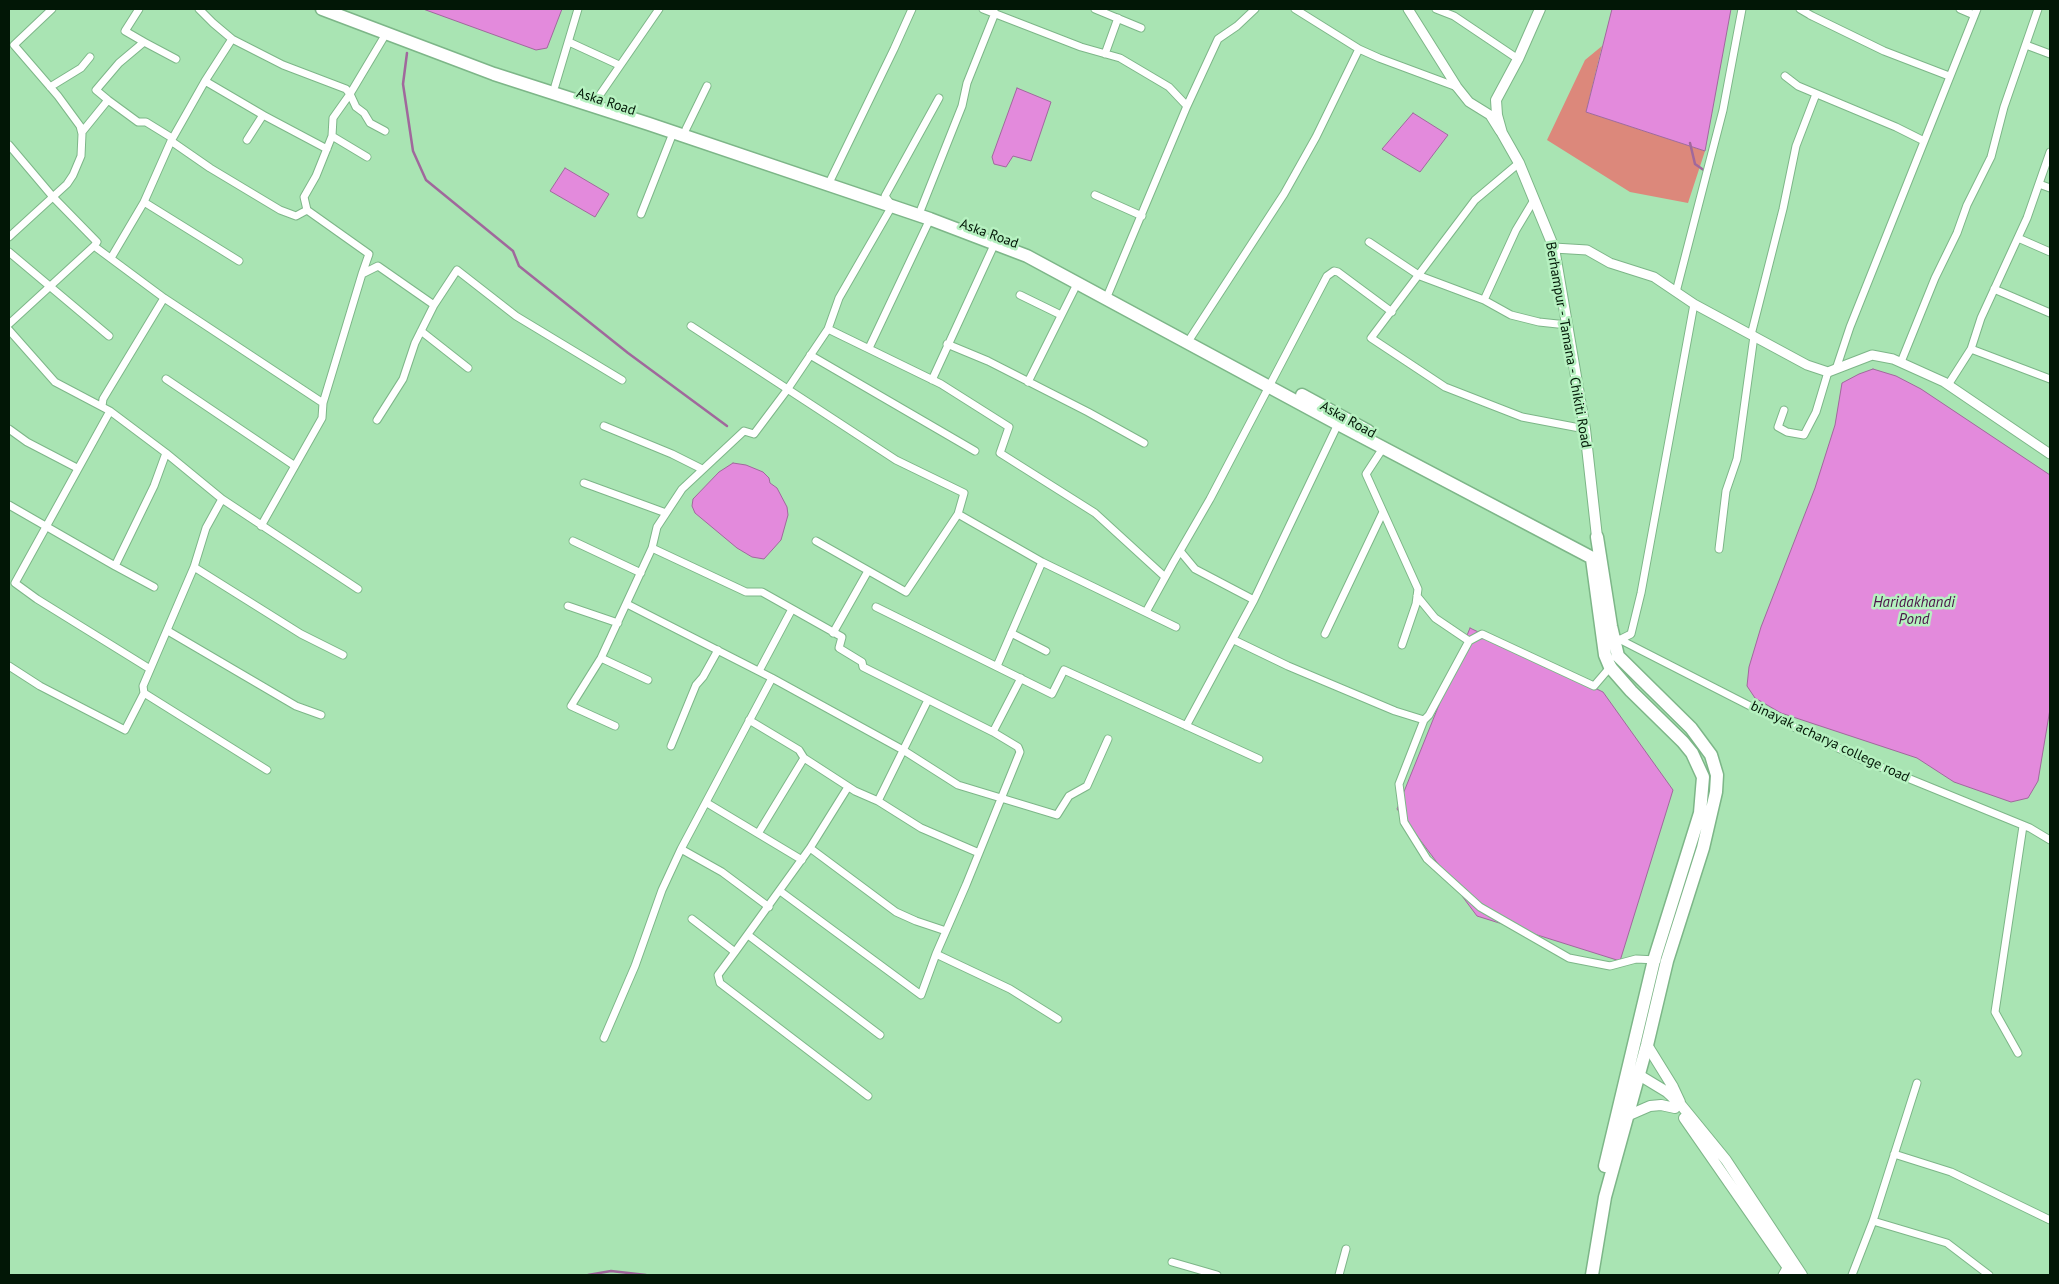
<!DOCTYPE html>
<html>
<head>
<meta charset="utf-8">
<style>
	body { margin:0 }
	#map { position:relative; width:2059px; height:1284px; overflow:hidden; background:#a9e4b3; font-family:"PT Sans",sans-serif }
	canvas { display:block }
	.frame { position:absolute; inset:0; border:10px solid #021706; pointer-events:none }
</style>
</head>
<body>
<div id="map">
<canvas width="2059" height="1284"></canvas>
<div class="frame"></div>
</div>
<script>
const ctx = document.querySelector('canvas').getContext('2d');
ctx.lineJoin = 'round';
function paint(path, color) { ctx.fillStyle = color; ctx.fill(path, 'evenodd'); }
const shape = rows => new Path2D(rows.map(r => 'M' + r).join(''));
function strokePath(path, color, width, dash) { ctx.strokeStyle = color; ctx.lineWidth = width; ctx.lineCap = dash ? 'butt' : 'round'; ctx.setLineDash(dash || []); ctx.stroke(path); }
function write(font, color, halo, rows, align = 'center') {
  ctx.font = font + ' "PT Sans",sans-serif'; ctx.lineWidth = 5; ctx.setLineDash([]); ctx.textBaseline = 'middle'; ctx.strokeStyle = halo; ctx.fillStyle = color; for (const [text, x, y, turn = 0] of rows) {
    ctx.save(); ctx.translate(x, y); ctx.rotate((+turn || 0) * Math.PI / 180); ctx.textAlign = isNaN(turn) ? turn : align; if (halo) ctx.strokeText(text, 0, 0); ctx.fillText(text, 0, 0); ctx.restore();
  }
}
paint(shape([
	[1602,46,1586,112,1705,151,1688,203,1630,192,1547,140,1585,60]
]), '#dc887b');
const water = shape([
	[423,9,562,9,547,48,536,50,423,9],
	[1612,9,1731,9,1705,151,1586,112,1612,9],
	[1017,88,1051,102,1031,161,1013,156,1006,167,994,164,992,157,1017,88],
	[1413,113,1448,135,1420,172,1382,149,1413,113],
	[565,168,609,194,595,217,550,191,565,168],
	[1873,369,1896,376,1921,389,2050,475,2050,709,2038,781,2028,798,2011,802,1954,782,1917,758,1781,713,1755,698,1747,686,1749,667,1761,627,1815,488,1835,425,1842,383,1859,374,1873,369],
	[733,463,746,465,763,472,769,478,770,483,777,488,787,507,788,515,781,540,764,559,752,557,737,548,695,513,692,506,693,499,719,472,733,463],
	[1470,628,1603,692,1673,790,1620,961,1477,916,1397,809,1470,628]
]);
paint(water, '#e38adc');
strokePath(water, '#a0689c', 1);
strokePath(shape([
	[407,53,403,84,413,151,426,180,513,251,519,266,628,353,727,426],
	[1690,143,1695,164,1705,171],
	[588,1275,611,1271,646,1275]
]), '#a0689c', 2.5);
const street = shape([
	[983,9,1081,47,1120,58,1169,87,1187,106],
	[1095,9,1141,28],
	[1295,9,1359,49,1379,58,1457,87],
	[1436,9,1454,16,1518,59],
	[1800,9,1812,16],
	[1960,9,1974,15],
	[1810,15,1884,51,1949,76],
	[232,39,283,65,346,89,350,94,333,118,332,136,316,176,304,197,307,210],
	[144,42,176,59],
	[569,42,619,65],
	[2026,45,2050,54],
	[1105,54,1118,18],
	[1785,76,1798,86,1896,127,1924,141],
	[205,81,263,115,247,140],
	[555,86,578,9],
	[50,87,81,68,90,57],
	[597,99,659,9],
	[108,100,138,122,146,122,172,138],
	[263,115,327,149],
	[686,129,707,86],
	[385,131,370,123,364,113,356,107,350,94,387,32],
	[82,132,108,100,96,90,119,63,144,42,125,31,139,9],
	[332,136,367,157],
	[171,141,205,81,232,39,213,23,199,9],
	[9,145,53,197,97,242,94,246],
	[1519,163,1475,200,1371,338,1445,387,1522,417,1585,429],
	[2039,184,2050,188],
	[828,185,894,49,912,9],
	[1095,195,1142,216],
	[921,209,962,106,967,83,995,13],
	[641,214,673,133],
	[9,237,67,184,73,175,81,156,82,134,80,126,58,96,14,45,52,9],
	[2018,238,2050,252],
	[1369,242,1420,276,1484,300,1511,315,1539,322,1567,325],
	[9,252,109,336],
	[111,258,144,202],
	[239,261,144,202,171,141,210,168,280,210,296,216,307,210,369,254,362,274],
	[1994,289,2050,313],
	[1676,292,1723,110,1742,9],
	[1020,295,1061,315],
	[1106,299,1187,106,1218,39,1237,26,1255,9],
	[1484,300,1516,230,1534,200],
	[434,305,457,270,516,316,622,380],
	[9,324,94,246,164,298,323,403],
	[691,326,896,460,964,493,958,514,1042,562,1176,627],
	[828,329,941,384,1009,427,1000,453,1095,513,1165,577],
	[9,330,55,382,110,411,166,453,222,499,358,589],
	[421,331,468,368],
	[1751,335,1783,209,1796,146,1816,94],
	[1191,337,1284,194,1316,137,1359,49],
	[947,344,988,361,1088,412,1144,443],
	[869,348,930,219],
	[1971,349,2050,379],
	[810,355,975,451],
	[1901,362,1935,278,1957,233,1967,205,1991,157,2004,107,2038,9],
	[1836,369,1850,327,1977,9],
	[166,379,295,466],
	[932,380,995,243],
	[1028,382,1077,284],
	[1948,385,1971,349,1981,318,2027,218,2050,152],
	[102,406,103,399,164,298],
	[1784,410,1778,427,1787,432,1804,435,1816,412,1828,372],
	[110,411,15,583,37,599,150,669],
	[604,426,672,454,702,469],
	[9,429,27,442,77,468],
	[1383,448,1366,474,1418,589,1416,604,1402,645],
	[584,483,666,513],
	[222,499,206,528,194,567,143,686,144,693,267,770],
	[9,505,115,566,154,486,166,453],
	[261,526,322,418,323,403,362,274,378,266,434,305,415,343,403,379,377,420],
	[573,541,641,573],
	[816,541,906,592,958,514],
	[652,548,746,592,762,592,842,637,839,648,862,662,863,667,993,732,1018,747,1020,752,966,885,936,954,921,995,780,891],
	[1719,549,1726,491,1737,459,1754,336],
	[1180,551,1195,569,1254,600],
	[115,566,154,587],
	[194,567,301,634,343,655],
	[1417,596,1435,618,1469,641],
	[627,604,772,678,903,750,958,785,1057,815,1069,796,1087,786,1108,739],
	[568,606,618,623],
	[876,607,1052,694,1064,670,1259,759],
	[1146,612,1173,563,1210,499,1327,276,1334,271,1338,272,1392,312],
	[168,631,296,706,321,715],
	[833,633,868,571],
	[1011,633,1046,651],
	[1325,634,1383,512],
	[1613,636,1752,707,1861,759,2030,828,2050,840],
	[1234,640,1288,666,1395,711,1424,720],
	[1619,640,1631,634,1641,593,1694,304],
	[601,658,648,680],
	[1612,665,1594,686,1482,634,1469,641,1429,715,1424,720,1399,784,1404,822,1427,859,1480,907,1569,958,1610,966,1636,959,1657,960],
	[9,666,40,686,125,730,144,693],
	[997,666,1042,562],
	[759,671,792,609],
	[749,720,799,750,804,758,855,791,878,801,921,828,979,853],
	[615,726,571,706,601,658,652,548,657,527,682,489,744,431,754,434,787,390,828,329,839,298,892,206,885,196,939,98],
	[1186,726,1254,600,1338,424],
	[993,732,1021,678],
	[671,746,696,685,703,677,718,650],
	[878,801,928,700],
	[707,803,802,860],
	[759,832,804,758],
	[810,848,896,912,916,921,946,931],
	[681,849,722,872,769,907],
	[692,919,735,952,718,975,720,983,868,1096],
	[748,935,880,1035],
	[735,952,810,848,848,787],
	[936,954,1010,989,1058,1019],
	[604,1038,635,966,662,890,681,849,772,678],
	[2018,1053,1995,1012,2023,826],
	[1894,1154,1951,1172,2050,1220],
	[1873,1221,1947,1243,1989,1275],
	[1172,1262,1217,1275],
	[1339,1275,1346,1249],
	[1782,1275,1787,1266],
	[1852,1275,1873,1221,1917,1083]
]);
const secondary = shape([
	[1408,9,1457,87,1469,102,1490,115,1500,131],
	[1554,248,1587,250,1610,263,1654,277,1694,304,1807,365,1828,372,1872,355,1893,359,1944,382,2050,454]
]);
const primary = shape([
	[1540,9,1518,59,1496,100,1497,115,1502,133,1519,163,1554,248,1585,429,1597,537],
	[1647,1045,1673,1087,1680,1102],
	[1634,1072,1667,1092,1681,1105,1726,1160,1802,1275],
	[1627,1116,1650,1106,1661,1105,1675,1108],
	[1684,1118,1793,1275]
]);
const highway = shape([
	[322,9,494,74,649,124,930,219,1027,256,1338,424,1600,562],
	[1302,395,1368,431],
	[1592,559,1605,655,1610,667,1631,691,1683,742,1692,753,1703,777,1700,813,1654,960,1605,1166],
	[1592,1275,1605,1197,1647,1045,1667,961,1703,848,1716,792,1717,775,1711,755,1691,728,1618,656,1611,626,1597,537]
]);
strokePath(street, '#7db688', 9);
strokePath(secondary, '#7db688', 11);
strokePath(primary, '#7db688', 12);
strokePath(highway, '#7db688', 15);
strokePath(street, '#fff', 7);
strokePath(secondary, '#fff', 9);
strokePath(primary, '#fff', 10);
strokePath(highway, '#fff', 12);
write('14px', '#021706', '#b6f1c0', [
	["Aska Road",606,102,18],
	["Aska Road",989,234,20],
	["Berhampur - Tamana - Chikiti Road",1568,345,80],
	["Aska Road",1348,420,29],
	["binayak acharya college road",1830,742,25]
]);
write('italic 15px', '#4a1348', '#b6f1c0', [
	["Haridakhandi",1914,603],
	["Pond",1914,620]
]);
</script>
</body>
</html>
